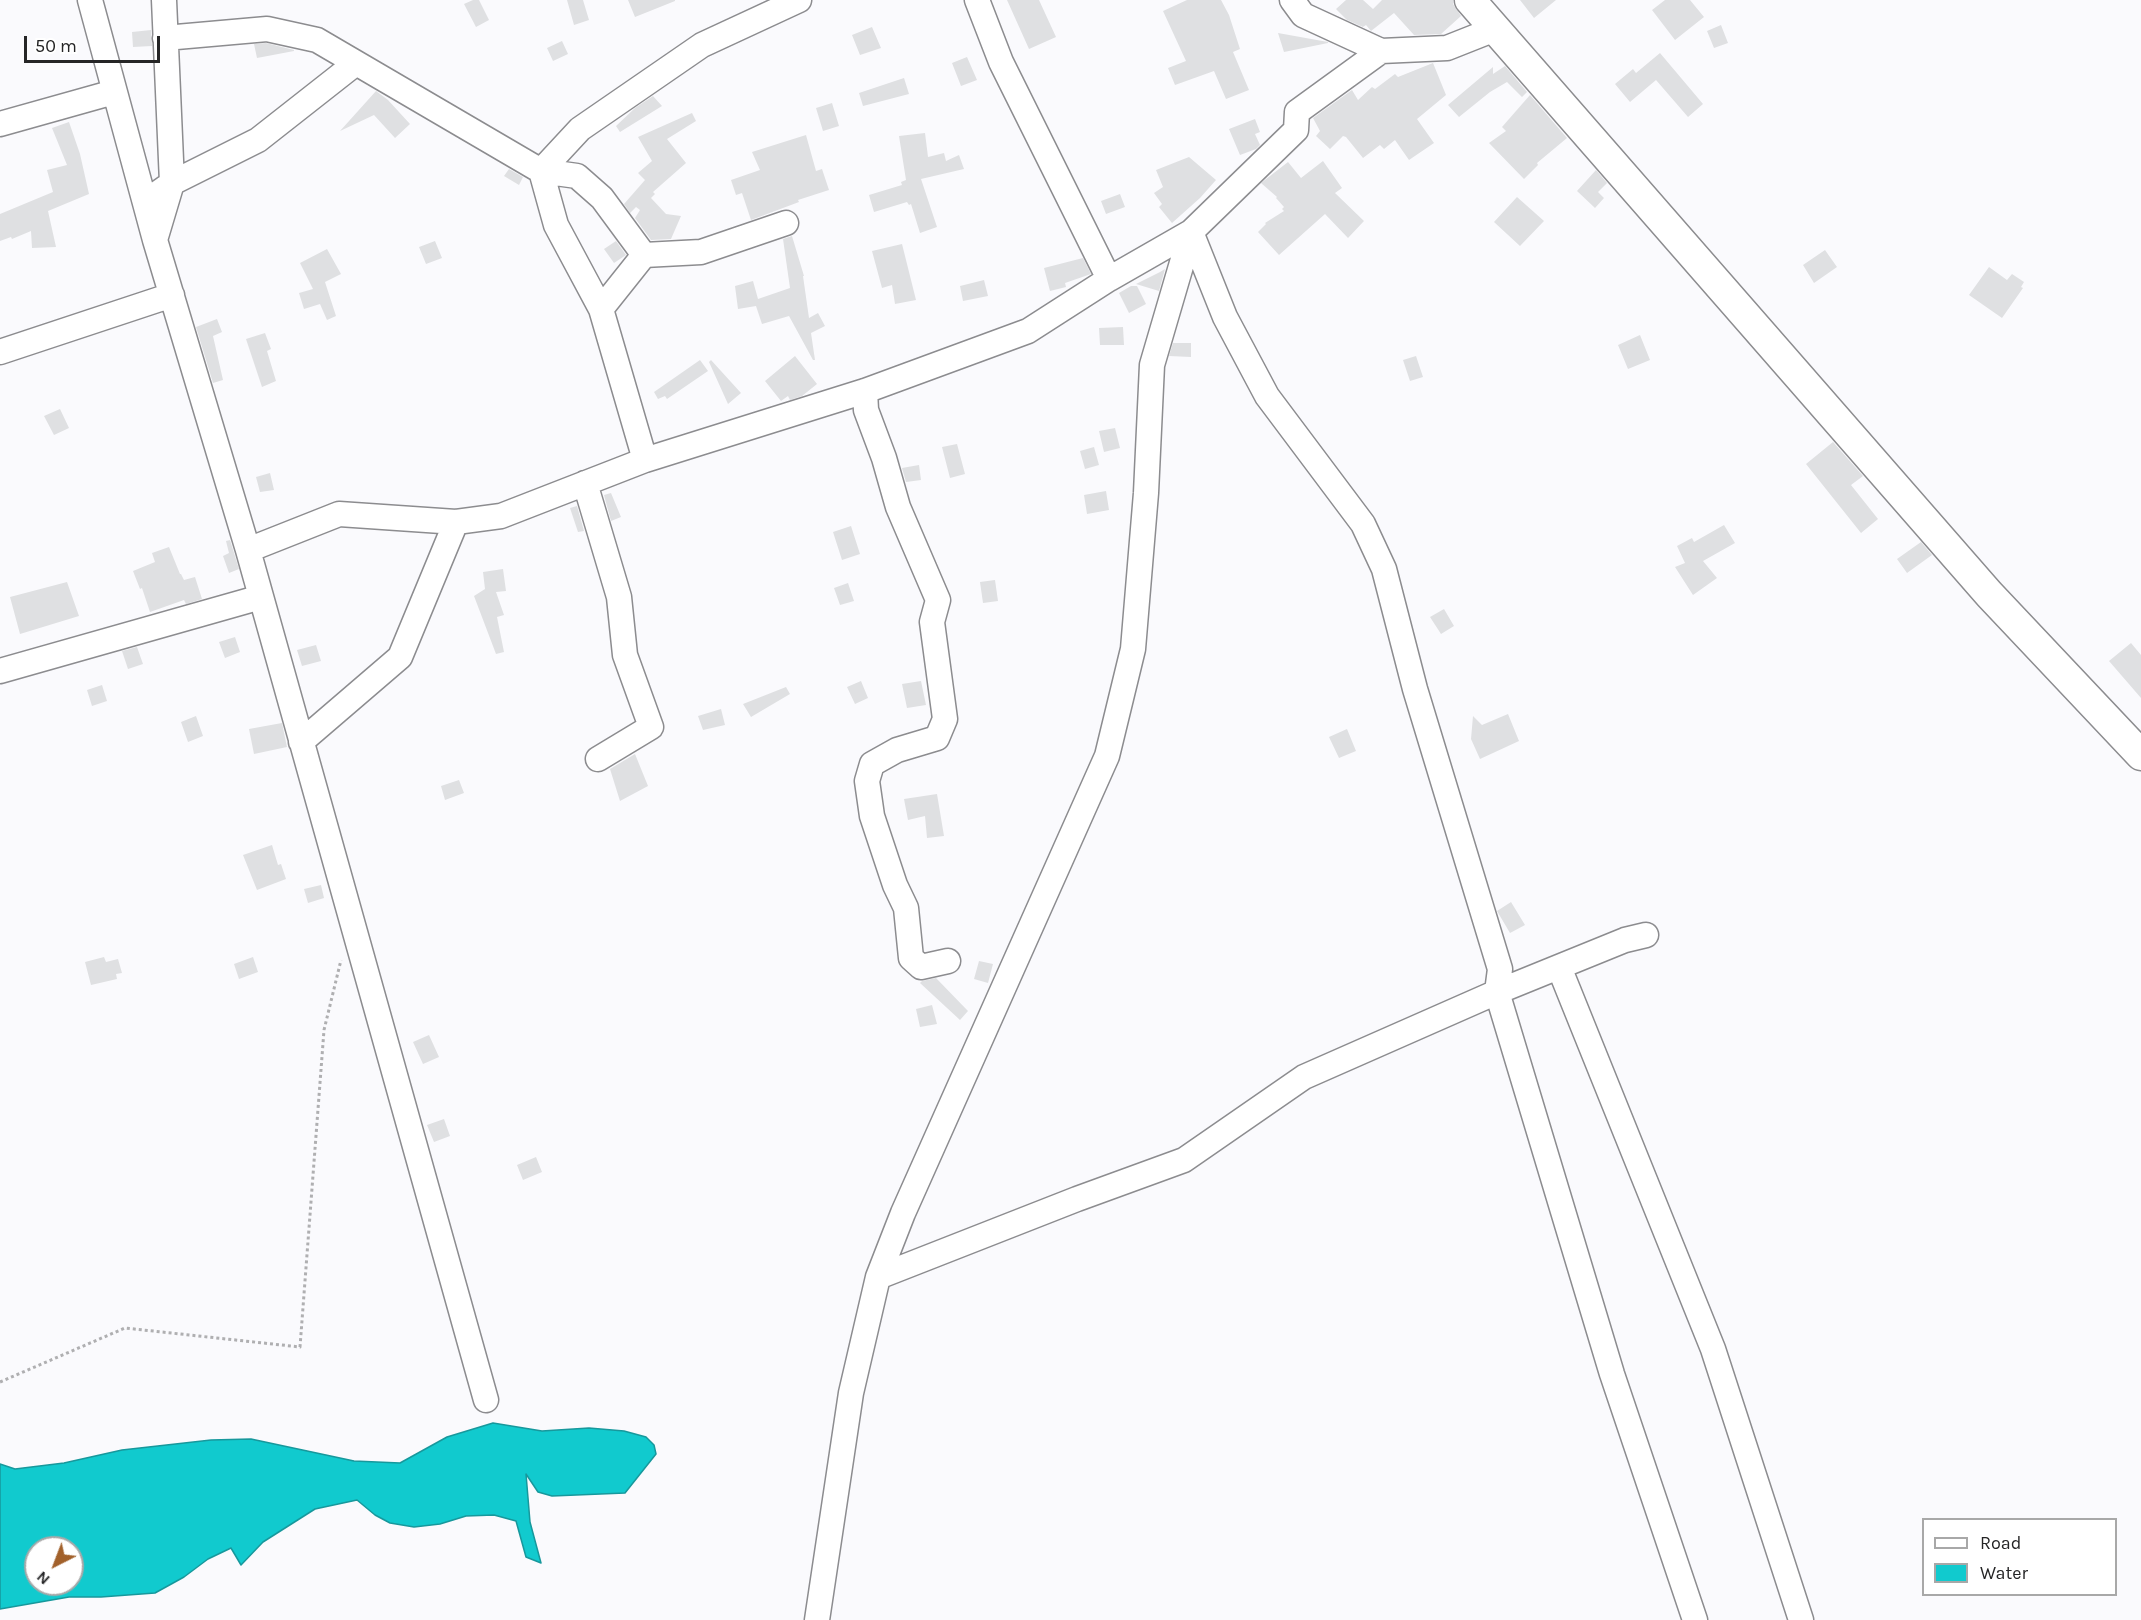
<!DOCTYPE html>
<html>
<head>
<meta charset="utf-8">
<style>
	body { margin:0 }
	#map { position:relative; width:2141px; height:1620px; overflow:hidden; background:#fafafd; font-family:Karla,sans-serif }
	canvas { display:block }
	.legend { position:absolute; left:1922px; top:1518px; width:195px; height:78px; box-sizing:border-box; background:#fff; border:2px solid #a8a8a8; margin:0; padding:8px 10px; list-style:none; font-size:18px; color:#252526 }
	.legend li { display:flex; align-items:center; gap:12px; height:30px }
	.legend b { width:30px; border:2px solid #a8a8a8 }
	.north { position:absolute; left:24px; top:1536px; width:60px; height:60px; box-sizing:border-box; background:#fff; border:2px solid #a8a8a8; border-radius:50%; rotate:222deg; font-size:16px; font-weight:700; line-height:24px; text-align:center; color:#252526 }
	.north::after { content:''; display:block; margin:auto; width:21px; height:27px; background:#a2612b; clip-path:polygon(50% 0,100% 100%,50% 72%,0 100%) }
	.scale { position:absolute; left:24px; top:36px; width:136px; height:27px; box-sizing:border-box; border:3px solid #252526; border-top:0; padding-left:8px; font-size:18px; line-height:21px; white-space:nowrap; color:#252526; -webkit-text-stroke:4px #fff; paint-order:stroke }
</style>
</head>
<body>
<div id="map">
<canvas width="2141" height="1620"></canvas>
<ul class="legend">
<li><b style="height:8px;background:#fff"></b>Road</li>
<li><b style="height:16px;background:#11cace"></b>Water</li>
</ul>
<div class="north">N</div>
<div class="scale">50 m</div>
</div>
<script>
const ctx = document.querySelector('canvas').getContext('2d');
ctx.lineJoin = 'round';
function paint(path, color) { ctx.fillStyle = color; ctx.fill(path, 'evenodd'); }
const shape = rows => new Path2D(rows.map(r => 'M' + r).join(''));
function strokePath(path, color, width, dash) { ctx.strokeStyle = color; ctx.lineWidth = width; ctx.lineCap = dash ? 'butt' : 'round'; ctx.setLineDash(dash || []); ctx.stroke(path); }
const water = shape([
	[493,1423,542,1431,589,1428,624,1431,646,1437,654,1445,656,1454,625,1493,552,1496,538,1492,526,1474,530,1522,541,1563,526,1557,516,1521,494,1515,466,1516,440,1524,414,1527,390,1523,375,1515,357,1500,315,1509,263,1542,241,1565,231,1548,208,1559,184,1577,155,1593,101,1597,69,1597,0,1609,0,1464,15,1469,64,1463,122,1450,211,1440,251,1439,354,1461,400,1463,447,1437,493,1423],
	[36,1548,72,1548,72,1584,36,1584,36,1548]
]);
paint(water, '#11cace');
strokePath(water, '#17989c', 1.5);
paint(shape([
	[473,0,479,0,489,20,476,27,464,4],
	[567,0,583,0,589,20,574,25],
	[628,0,675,0,675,1,635,17],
	[1007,0,1039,0,1056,37,1029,49],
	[1187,0,1221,0,1229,15,1240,49,1233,52,1249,90,1226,99,1214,71,1175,85,1168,68,1186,61,1163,11],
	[1346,0,1363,0,1373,9,1382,0,1453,0,1453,4,1461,16,1441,34,1414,35,1394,13,1371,31,1366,25,1363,27,1347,20,1336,9],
	[1520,0,1556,0,1534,18],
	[1665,0,1690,0,1704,17,1675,40,1652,10],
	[1721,25,1728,43,1714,48,1707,31],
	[872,27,881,48,860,55,852,35],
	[151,30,152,46,133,47,132,32],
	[1278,33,1328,42,1328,43,1284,52],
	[562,41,568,54,553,61,547,48],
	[266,43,294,50,294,51,257,58,254,44],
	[1660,53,1703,104,1688,117,1656,80,1630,102,1615,84,1633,69,1636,73],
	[967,57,977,80,961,86,952,63],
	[1433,63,1446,95,1417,119,1434,143,1409,160,1395,140,1384,149,1380,145,1363,158,1346,137,1343,136,1330,149,1316,136,1320,131,1313,118,1352,90,1358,100,1372,87,1375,89,1395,74,1398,77],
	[1505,66,1527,92,1522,97,1507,82,1490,92,1459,117,1448,105,1493,67,1493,74],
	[904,78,909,94,863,106,859,93],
	[376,91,388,100,410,124,395,138,374,115,340,131],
	[1530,95,1567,138,1537,163,1538,165,1524,179,1489,143,1506,131,1502,127],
	[653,96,662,106,620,132,616,126,635,108],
	[832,103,839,126,823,131,816,108],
	[692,113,696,121,667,139,686,163,653,192,655,194,651,198,666,214,681,216,671,239,651,240,635,218,640,210,636,207,630,213,624,204,645,180,638,173,652,161,638,137],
	[1255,119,1260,132,1255,134,1260,145,1256,149,1240,155,1229,129],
	[69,122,80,154,89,194,48,211,56,247,32,248,31,231,12,239,11,237,0,241,0,214,53,192,47,170,67,165,52,128],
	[925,133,928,157,944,153,946,161,959,155,964,169,921,179,937,227,920,233,911,204,909,205,907,202,874,212,869,195,902,185,901,182,906,180,899,136],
	[806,135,816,171,822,169,829,190,798,200,799,202,751,220,742,193,736,195,731,180,760,170,752,152],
	[1189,157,1216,180,1200,198,1172,223,1159,207,1162,204,1154,193,1163,187,1156,170],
	[1323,161,1342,188,1335,193,1364,221,1348,238,1325,214,1279,255,1258,232,1266,224,1265,223,1284,211,1282,209,1284,207,1276,198,1277,197,1261,183,1288,162,1301,178],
	[509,169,523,177,519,185,504,176],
	[1596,170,1607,183,1598,192,1604,198,1595,208,1577,191],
	[1120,194,1125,207,1106,214,1101,201],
	[1517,197,1544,221,1520,246,1494,222],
	[792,236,804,276,803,276,809,318,818,313,825,326,811,333,815,360,813,360,789,316,762,324,756,306,738,309,735,286,753,281,758,299,790,288,783,239],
	[435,241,442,258,426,264,419,247],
	[616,241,626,255,614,263,604,249],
	[902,244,916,300,895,304,892,285,882,288,872,251],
	[327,249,341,274,325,282,336,316,327,320,320,304,304,309,299,293,313,289,300,263],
	[1825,250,1837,267,1814,283,1803,265],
	[1083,258,1091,274,1065,283,1066,287,1050,291,1044,268],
	[1989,267,2007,280,2012,274,2024,282,2021,287,2023,288,2002,318,1969,295],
	[1165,269,1159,291,1136,284,1160,272],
	[984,280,988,296,963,301,960,286],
	[1131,286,1137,286,1146,304,1129,313,1119,293],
	[217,319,222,332,213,336,223,380,213,383,196,327],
	[1123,327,1124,345,1100,345,1099,328],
	[265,333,271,349,267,351,276,381,262,387,246,339],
	[1640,335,1650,360,1628,369,1618,345],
	[1173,343,1191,343,1191,357,1169,356],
	[795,356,817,384,802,396,790,400,788,396,781,401,765,381],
	[1416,356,1423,377,1410,381,1403,360],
	[700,360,708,371,667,399,665,396,658,399,654,392],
	[711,360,741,393,728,404,709,362],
	[60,409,69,428,54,435,44,416],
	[1115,428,1120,448,1104,452,1099,431],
	[1833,442,1863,476,1851,485,1878,519,1861,533,1806,464],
	[957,444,965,474,950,478,942,447],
	[1094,447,1099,465,1085,469,1080,451],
	[919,465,921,480,906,482,902,468],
	[270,473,274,490,260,492,256,477],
	[1106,491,1109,510,1087,514,1084,495],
	[611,493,621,517,611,521,604,495],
	[577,506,584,531,578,532,570,508],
	[1724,525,1735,543,1703,561,1717,578,1693,595,1675,567,1685,563,1677,546,1692,538,1694,542],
	[851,526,860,554,842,560,833,532],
	[230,540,239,569,229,573,223,556,229,553,226,541],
	[1921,542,1932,555,1907,573,1897,559],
	[169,547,180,574,181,574,184,580,195,577,202,599,186,604,184,600,150,612,142,588,140,589,133,571,155,562,152,553],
	[503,569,506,591,496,592,504,615,497,617,504,652,496,654,474,596,485,589,483,572],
	[995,580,998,601,983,603,980,582],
	[67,582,79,616,20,634,10,597],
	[848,583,854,601,840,605,834,588],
	[1444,609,1454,626,1441,634,1430,617],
	[235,637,240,652,225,658,219,642],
	[2131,643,2141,655,2141,698,2109,661],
	[316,645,321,661,302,666,297,650],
	[137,647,143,664,128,669,122,651],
	[861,681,868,698,855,704,847,687],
	[921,681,926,705,907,708,902,684],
	[102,685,107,701,92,706,87,690],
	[786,687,790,694,751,717,743,704],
	[721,709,725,725,703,730,698,716],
	[1508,714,1519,741,1480,759,1471,739,1473,716,1482,725],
	[196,716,203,736,188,742,181,722],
	[282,723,287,747,254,754,249,729],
	[1347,729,1356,751,1339,758,1329,737],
	[635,754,648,786,620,801,610,769],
	[459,780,464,793,445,800,441,786],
	[937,794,944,836,927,838,925,816,908,820,904,799],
	[272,845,278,865,281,864,286,879,257,890,243,855],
	[321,885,324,898,308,903,304,889],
	[1511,902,1525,925,1510,933,1497,911],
	[104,957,106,962,118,959,122,973,116,974,117,979,91,985,85,962],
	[253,957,258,972,239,979,234,964],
	[979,961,993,964,988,983,974,979],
	[936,978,968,1011,960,1020,920,983,922,981],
	[932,1005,937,1024,920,1027,916,1009],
	[429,1035,439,1057,423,1064,413,1042],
	[444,1119,450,1136,434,1142,427,1125],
	[536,1157,542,1172,523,1180,517,1165]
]), '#dfe0e2');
const minor = shape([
	[90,0,155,240,248,550,486,1400],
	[977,0,1001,62,1109,279],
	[1292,0,1303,15,1381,51,1447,48,1495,29],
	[165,38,267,29,317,40,541,171,556,225,601,309,645,460],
	[0,124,114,92],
	[145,202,172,183,258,140,356,63],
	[1191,232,1225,317,1267,396,1363,524,1384,569,1415,689,1500,969,1497,992,1612,1374,1695,1620],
	[155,240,172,183,164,0],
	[644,255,602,198,577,176,541,171,580,129,702,45,799,0],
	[601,309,644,255,701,252,786,223],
	[0,352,172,295],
	[865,391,866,410,884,458,898,507,938,600,932,622,945,719,937,738,897,750,872,764,867,781,872,816,895,885,906,908,911,958,921,967,948,961],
	[585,483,619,597,625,655,651,727,598,759],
	[248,550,339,514,456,522,501,516,645,460,865,391,1028,331,1109,279,1191,232,1296,130,1297,112,1381,51],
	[0,671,261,597],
	[301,742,400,657,456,522],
	[1559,967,1713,1349,1801,1620],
	[878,1277,1077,1199,1184,1160,1304,1077,1497,992,1625,940,1646,935],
	[817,1620,851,1393,878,1277,903,1213,1107,756,1133,649,1146,493,1152,365,1191,232]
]);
const major = shape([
	[1470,0,1989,594,2141,755]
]);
strokePath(minor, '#8c8c8f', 27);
strokePath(major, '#8c8c8f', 33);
strokePath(shape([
	[0,1382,125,1328,300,1347,324,1030,341,960]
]), '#afafb1', 3, [3, 3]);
strokePath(minor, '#fff', 24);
strokePath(major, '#fff', 30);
</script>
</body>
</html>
